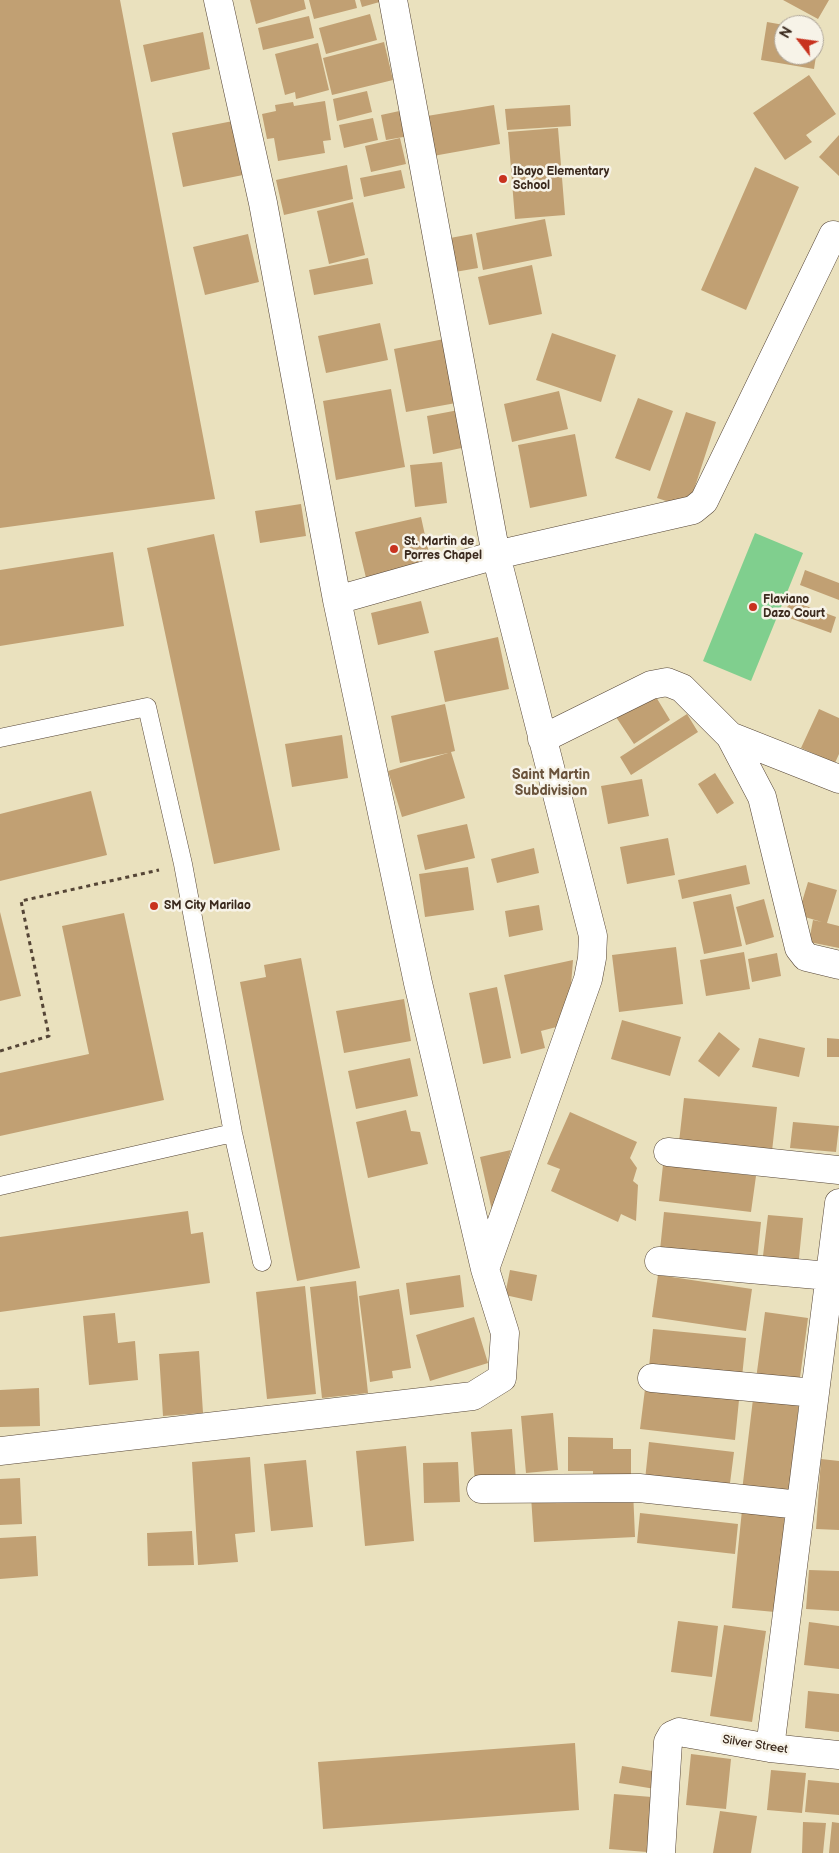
<!DOCTYPE html>
<html>
<head>
<meta charset="utf-8">
<style>
	body { margin:0 }
	#map { position:relative; width:839px; height:1853px; overflow:hidden; background:#eae1be; font-family:"Balsamiq Sans",sans-serif }
	canvas { display:block }
	.north { position:absolute; left:774px; top:15px; width:50px; height:50px; box-sizing:border-box; background:#f7f3e8; border:1px solid #aca397; border-radius:50%; rotate:300deg; font-size:14px; font-weight:700; line-height:20px; text-align:center; color:#3b2a1e }
	.north::after { content:''; display:block; margin:auto; width:18px; height:22px; background:#c8321e; clip-path:polygon(50% 0,100% 100%,50% 72%,0 100%) }
</style>
</head>
<body>
<div id="map">
<canvas width="839" height="1853"></canvas>
<div class="north">N</div>
</div>
<script>
const ctx = document.querySelector('canvas').getContext('2d');
ctx.lineJoin = 'round';
function paint(path, color) { ctx.fillStyle = color; ctx.fill(path, 'evenodd'); }
const shape = rows => new Path2D(rows.map(r => 'M' + r).join(''));
function strokePath(path, color, width, dash) { ctx.strokeStyle = color; ctx.lineWidth = width; ctx.lineCap = dash ? 'butt' : 'round'; ctx.setLineDash(dash || []); ctx.stroke(path); }
function write(font, color, halo, rows, align = 'center') {
  ctx.font = font + ' "Balsamiq Sans",sans-serif'; ctx.lineWidth = 5; ctx.setLineDash([]); ctx.textBaseline = 'middle'; ctx.strokeStyle = halo; ctx.fillStyle = color; for (const [text, x, y, turn = 0] of rows) {
    ctx.save(); ctx.translate(x, y); ctx.rotate((+turn || 0) * Math.PI / 180); ctx.textAlign = isNaN(turn) ? turn : align; if (halo) ctx.strokeText(text, 0, 0); ctx.fillText(text, 0, 0); ctx.restore();
  }
}
paint(shape([
	[755,533,803,553,751,681,703,661]
]), '#80cf8e');
paint(shape([
	[0,0,120,0,215,499,0,528],
	[250,0,304,0,306,9,256,24],
	[309,0,355,0,357,8,314,19],
	[360,0,383,0,383,1,362,7],
	[783,0,829,0,818,19],
	[370,14,377,40,326,54,319,28],
	[309,16,314,38,263,50,258,28],
	[767,22,784,25,784,55,814,55,814,30,820,31,814,69,761,60],
	[203,32,210,69,151,82,143,45],
	[384,42,393,80,332,95,323,58],
	[318,43,329,90,296,99,295,92,285,95,275,54],
	[809,75,836,114,806,135,812,142,785,160,753,113],
	[367,91,372,112,337,121,333,99],
	[325,101,331,140,323,141,325,153,278,161,274,138,267,139,262,114,276,111,275,105,293,102,294,106],
	[494,105,500,144,433,156,427,116],
	[570,105,571,126,507,130,505,109],
	[404,110,409,136,386,140,381,115],
	[373,118,378,140,344,148,339,125],
	[238,120,248,174,183,187,172,133],
	[558,128,565,215,515,219,508,132],
	[839,135,839,176,819,157],
	[400,138,406,164,371,172,365,146],
	[347,165,353,199,284,215,276,180],
	[755,167,799,187,746,310,701,290],
	[401,170,405,188,364,197,360,178],
	[353,202,365,255,329,264,317,211],
	[545,219,552,256,483,270,476,233],
	[248,234,259,282,205,295,193,247],
	[472,234,478,268,455,272,450,238],
	[368,258,373,284,314,295,309,270],
	[532,265,542,314,489,325,478,277],
	[380,323,388,360,326,373,318,336],
	[552,333,616,355,601,402,536,380],
	[444,339,456,403,406,412,394,349],
	[391,389,405,467,336,480,323,401],
	[559,391,568,429,512,442,504,404],
	[638,398,673,411,650,471,615,458],
	[464,409,471,446,433,454,427,416],
	[686,412,716,422,688,508,657,498],
	[575,434,587,496,530,508,518,445],
	[442,462,447,503,415,507,410,465],
	[301,504,306,536,260,543,255,511],
	[421,517,432,567,367,582,355,532],
	[214,534,280,850,214,864,147,548],
	[113,552,124,626,0,646,0,570],
	[805,570,839,583,839,600,800,585],
	[790,600,836,617,831,633,784,616],
	[421,601,429,633,378,645,371,613],
	[498,637,509,689,445,702,434,651],
	[653,692,670,720,634,744,616,717],
	[445,704,455,751,451,752,465,798,402,817,388,771,448,753,400,763,391,716],
	[819,709,839,718,839,754,835,763,801,748],
	[687,714,698,732,631,775,620,757],
	[342,735,348,778,292,787,285,744],
	[715,773,734,803,717,814,698,784],
	[642,779,649,816,608,824,601,786],
	[91,791,107,855,0,881,0,814],
	[467,824,475,858,425,870,417,835],
	[668,838,675,875,627,884,620,847],
	[534,848,539,873,497,883,491,859],
	[746,865,750,884,682,899,678,880],
	[468,867,474,910,425,917,419,874],
	[808,882,837,890,827,923,839,926,839,948,809,942,813,920,822,922,798,915],
	[731,894,742,946,704,954,693,902],
	[764,899,774,937,746,945,736,907],
	[539,905,543,930,509,937,505,911],
	[0,912,21,996,0,1001],
	[124,913,164,1100,0,1136,0,1073,89,1054,62,926],
	[676,947,683,1004,619,1012,612,955],
	[744,952,750,989,706,996,700,960],
	[777,953,781,976,752,982,748,959],
	[301,958,360,1268,297,1281,240,982,266,977,264,965],
	[573,960,568,1024,541,1031,545,1048,521,1054,504,975],
	[497,987,511,1058,483,1064,469,993],
	[404,999,411,1041,344,1053,336,1011],
	[622,1020,681,1037,670,1076,611,1059],
	[719,1032,740,1049,719,1077,698,1061],
	[759,1038,805,1048,799,1077,752,1067],
	[827,1038,839,1039,839,1057,827,1057],
	[410,1058,418,1096,356,1109,348,1071],
	[684,1098,777,1107,772,1151,679,1142],
	[406,1110,411,1131,420,1132,428,1164,368,1178,356,1122],
	[570,1112,637,1142,630,1158,637,1168,633,1181,638,1185,636,1221,621,1214,618,1222,551,1191,560,1169,547,1164],
	[793,1122,839,1126,836,1152,790,1148],
	[511,1150,493,1215,480,1157],
	[663,1165,756,1176,751,1212,659,1201],
	[188,1211,191,1234,203,1232,210,1283,0,1312,0,1237],
	[664,1212,761,1222,757,1261,660,1250],
	[768,1215,803,1218,798,1268,762,1264],
	[510,1270,537,1275,532,1301,505,1295],
	[460,1275,464,1307,410,1315,406,1283],
	[658,1275,752,1289,746,1331,652,1317],
	[356,1281,368,1393,322,1398,310,1287],
	[305,1286,316,1394,267,1399,256,1292],
	[399,1289,411,1368,392,1371,393,1378,370,1382,359,1296],
	[765,1312,808,1318,799,1385,756,1379],
	[115,1313,118,1343,135,1341,138,1380,89,1385,83,1316],
	[474,1317,488,1363,430,1381,416,1335],
	[653,1329,746,1338,742,1377,649,1367],
	[199,1351,203,1413,163,1416,159,1354],
	[39,1388,40,1426,0,1427,0,1390],
	[645,1389,739,1400,735,1440,640,1429],
	[753,1399,799,1404,788,1497,742,1491],
	[553,1413,558,1470,526,1473,521,1416],
	[512,1429,516,1480,475,1483,471,1432],
	[568,1437,613,1438,613,1449,631,1449,631,1483,593,1483,593,1471,568,1471],
	[649,1442,734,1452,729,1491,645,1480],
	[406,1446,414,1541,365,1546,356,1451],
	[250,1457,255,1532,235,1534,238,1562,198,1565,192,1462],
	[821,1459,839,1461,839,1530,816,1529],
	[306,1460,313,1527,271,1531,264,1464],
	[458,1462,460,1502,424,1503,423,1463],
	[20,1478,22,1524,0,1525,0,1479],
	[633,1490,635,1537,534,1542,531,1496],
	[742,1510,785,1515,775,1612,732,1608],
	[640,1513,738,1524,735,1554,637,1543],
	[192,1531,194,1565,148,1566,147,1533],
	[36,1536,38,1576,0,1579,0,1538],
	[809,1570,839,1571,839,1611,806,1609],
	[678,1621,718,1626,712,1677,671,1672],
	[809,1622,839,1626,839,1669,804,1665],
	[724,1625,766,1631,752,1722,710,1716],
	[808,1691,839,1694,839,1732,805,1728],
	[575,1743,579,1810,323,1829,318,1762],
	[691,1754,731,1759,726,1809,686,1805],
	[622,1766,658,1772,655,1789,619,1783],
	[771,1770,806,1773,802,1813,767,1810],
	[808,1780,839,1783,839,1815,805,1812],
	[614,1794,652,1797,647,1852,609,1849],
	[720,1811,757,1816,751,1853,713,1853],
	[803,1822,826,1823,823,1853,802,1853],
	[832,1822,839,1823,839,1853,829,1853]
]), '#c1a073');
const service = shape([
	[0,738,147,707,183,864,233,1133,262,1262],
	[0,1186,233,1133]
]);
const minor = shape([
	[393,0,496,555,593,936,592,958,588,979,485,1269],
	[337,600,496,555,693,510,704,501,833,235],
	[730,736,839,779],
	[542,739,651,685,667,682,682,688,730,736,762,797,799,948,806,957,839,965],
	[668,1152,839,1170],
	[659,1261,829,1276],
	[652,1378,815,1393],
	[0,1451,473,1396,502,1378,505,1333,485,1269,418,983,337,600,263,203,218,0],
	[481,1489,639,1488,800,1505],
	[770,1748,839,1203],
	[661,1853,668,1742,672,1735,679,1732,770,1748,839,1755]
]);
strokePath(service, '#554536', 19);
strokePath(minor, '#554536', 29);
strokePath(shape([
	[0,1051,49,1036,21,901,159,870]
]), '#554536', 3, [4, 4]);
strokePath(service, '#fff', 18);
strokePath(minor, '#fff', 28);
for (const [x, y, r, color] of [
	[503,179,5,"#c8321e"],
	[394,549,5,"#c8321e"],
	[753,607,5,"#c8321e"],
	[154,906,5,"#c8321e"]
]) { const dot = new Path2D(); dot.arc(x, y, r, 0, 2 * Math.PI); ctx.fillStyle = color; ctx.fill(dot); strokePath(dot, '#f7f3e8', 2); }
write('bold 12px', '#3b2a1e', '#f7f3e8', [
	["Ibayo Elementary",513,172],
	["School",513,186],
	["St. Martin de",404,542],
	["Porres Chapel",404,556],
	["Flaviano",763,600],
	["Dazo Court",763,614],
	["SM City Marilao",164,906]
], 'left');
write('12px', '#3b2a1e', '#f7f3e8', [
	["Silver Street",755,1745,9]
]);
write('bold 14px', '#6a533c', '#f7f3e8', [
	["Saint Martin",551,775],
	["Subdivision",551,791]
]);
</script>
</body>
</html>
